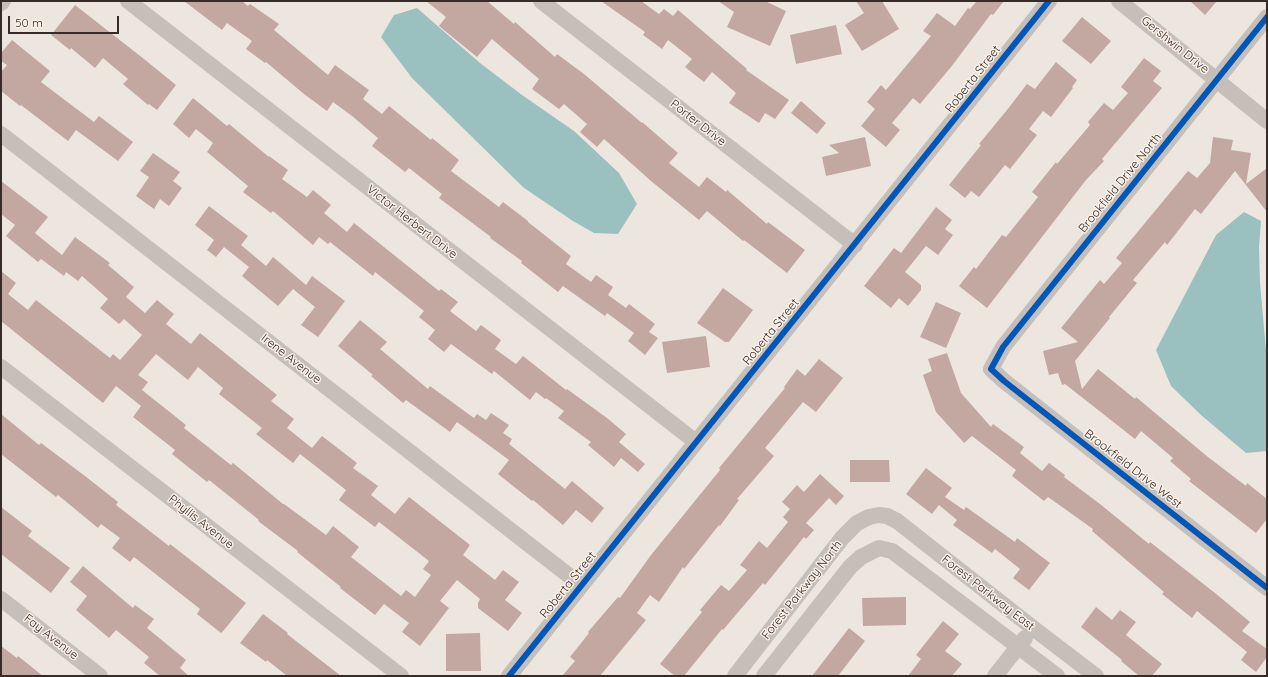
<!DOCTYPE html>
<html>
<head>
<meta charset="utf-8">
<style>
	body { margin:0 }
	#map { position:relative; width:1268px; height:677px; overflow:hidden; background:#ede6df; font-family:Quicksand,sans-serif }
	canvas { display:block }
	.frame { position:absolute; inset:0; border:2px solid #372b27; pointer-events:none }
	.scale { position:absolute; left:8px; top:16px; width:111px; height:18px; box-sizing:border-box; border:2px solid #372b27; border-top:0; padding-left:5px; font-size:12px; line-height:14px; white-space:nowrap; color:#372b27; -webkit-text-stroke:3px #faf0e6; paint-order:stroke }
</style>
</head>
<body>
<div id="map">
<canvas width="1268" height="677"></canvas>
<div class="frame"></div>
<div class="scale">50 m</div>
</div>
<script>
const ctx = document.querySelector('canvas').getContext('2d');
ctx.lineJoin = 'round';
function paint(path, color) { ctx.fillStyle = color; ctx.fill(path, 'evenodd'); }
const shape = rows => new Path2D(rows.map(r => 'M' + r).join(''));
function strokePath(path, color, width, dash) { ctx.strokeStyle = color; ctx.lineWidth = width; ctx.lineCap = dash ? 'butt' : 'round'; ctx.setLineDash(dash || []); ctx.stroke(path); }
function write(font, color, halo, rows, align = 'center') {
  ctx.font = font + ' Quicksand,sans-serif'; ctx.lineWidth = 3; ctx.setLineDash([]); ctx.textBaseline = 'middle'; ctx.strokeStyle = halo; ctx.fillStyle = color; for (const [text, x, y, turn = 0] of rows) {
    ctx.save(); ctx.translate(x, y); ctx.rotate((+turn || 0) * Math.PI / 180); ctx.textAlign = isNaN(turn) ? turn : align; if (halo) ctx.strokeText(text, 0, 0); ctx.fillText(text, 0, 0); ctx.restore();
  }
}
paint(shape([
	[417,8,480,63,522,95,574,131,619,173,637,204,618,234,594,233,573,221,524,188,412,78,381,37,394,15],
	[1244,212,1261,221,1259,247,1260,283,1267,362,1267,451,1246,453,1201,415,1171,386,1156,350,1216,235]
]), '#9ac1bf');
paint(shape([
	[184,1,242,1,248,6,250,4,279,24,274,30,328,75,335,65,369,90,363,99,382,114,389,106,431,140,432,138,459,160,451,171,499,207,503,202,528,221,528,222,571,256,566,264,591,282,596,275,613,287,608,295,626,308,629,304,655,324,649,332,658,338,645,355,628,341,634,333,607,313,605,316,563,286,558,292,521,263,522,261,490,238,491,237,439,198,442,194,409,168,405,172,372,146,378,138,352,116,333,102,327,111,304,94,266,62,265,63,246,49,252,41,227,23,222,30],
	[426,1,487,1,514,24,515,22,555,57,557,54,584,74,642,123,642,122,678,153,669,163,699,187,707,177,726,192,727,190,767,224,768,222,805,250,787,273,744,240,743,241,707,211,699,220,651,181,604,139,597,147,580,132,587,124,564,104,559,109,532,89,539,79,492,39,477,57,439,26,446,17],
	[601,1,641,1,659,14,664,9,673,16,678,10,747,69,746,70,789,100,775,119,765,113,759,123,729,103,736,93,712,72,704,82,685,67,692,59,668,40,662,49,643,35,645,32],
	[718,1,765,1,786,11,770,46,727,27,734,12],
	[856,1,882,1,899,29,862,51,845,25,864,13],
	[975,1,1004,1,993,15,991,14,951,67,920,104,913,98,892,123,900,130,886,147,861,126,875,109,867,102,881,85,886,90,931,36,923,31,937,13,955,26,968,8,970,9,976,2],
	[1190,1,1217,1,1205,15],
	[75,5,144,59,176,85,157,110,149,104,148,105,123,84,128,79,103,58,95,68,71,48,70,50,51,35],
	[1082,17,1111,41,1091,64,1062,41],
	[836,25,842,54,796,64,790,35],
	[12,40,50,71,41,82,94,122,99,116,133,142,118,161,76,130,68,141,21,105,20,106,1,91,1,72,7,65,1,61,1,53],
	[1144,58,1161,71,1153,81,1162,88,1102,159,1104,161,1086,180,987,308,959,286,974,267,976,269,1002,235,1006,237,1038,197,1032,192,1056,162,1057,164,1090,125,1088,122,1104,103,1113,110,1128,93,1121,87],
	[1056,62,1077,80,1072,87,1073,88,1051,117,1043,111,1029,129,1037,135,1010,169,1005,165,979,197,971,191,965,198,949,185,981,145,979,144,1007,110,1027,84,1035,89],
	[193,98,227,126,229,124,269,157,269,156,288,170,282,179,307,197,313,190,331,205,324,213,347,232,354,223,439,291,441,289,458,302,450,311,476,331,481,325,501,340,495,349,516,364,523,356,566,390,567,389,607,418,626,434,619,442,645,464,638,472,621,458,614,467,588,445,591,442,558,418,564,411,546,398,545,399,536,392,530,400,494,371,492,374,451,344,444,352,428,339,435,330,419,317,424,311,375,272,373,276,330,242,328,244,319,237,313,245,273,211,271,213,243,192,248,186,207,152,213,143,196,129,189,138,173,124],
	[801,101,826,123,817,134,791,113],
	[865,137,871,166,826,176,822,157,839,153,829,145],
	[1213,137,1233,140,1231,150,1251,153,1246,184,1267,168,1267,212,1235,171,1201,214,1195,209,1167,245,1165,242,1133,280,1137,283,1109,317,1110,318,1075,361,1082,389,1098,369,1135,399,1136,397,1208,457,1246,486,1247,483,1267,499,1267,519,1256,533,1189,481,1191,479,1170,461,1173,458,1141,431,1135,439,1065,384,1062,385,1058,373,1049,375,1043,351,1078,342,1061,328,1100,280,1104,284,1122,263,1116,258,1188,171,1197,178,1210,163],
	[153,153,180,172,173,181,182,188,169,206,160,199,154,209,136,196,149,177,140,171],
	[1,181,48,217,35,233,62,255,75,237,110,263,108,265,134,287,126,297,145,313,157,300,174,314,166,324,191,344,200,333,277,395,271,401,294,419,287,428,312,448,322,436,357,463,353,468,378,486,371,495,395,514,409,497,470,545,463,555,495,580,503,570,519,582,505,600,522,613,508,631,478,608,478,603,480,599,457,580,440,601,449,608,420,646,402,632,409,623,384,604,375,615,340,588,341,587,297,552,298,551,258,521,259,520,209,480,207,482,172,454,175,450,133,417,141,406,116,386,103,403,1,321,1,271,16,283,8,294,28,310,36,300,110,358,113,354,120,360,142,335,124,319,119,324,100,308,108,299,82,276,78,281,66,272,64,276,41,259,38,262,6,236,15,225,1,214],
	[156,354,188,380,198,367,223,388,219,394,262,428,256,434,293,463,300,454,346,490,339,500,375,527,379,522,429,561,423,569,431,575,415,597,406,590,401,596,351,557,359,547,333,526,326,535,284,504,283,504,233,463,231,465,184,428,186,425,142,390,148,382,138,375],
	[209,206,248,236,241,245,266,266,273,257,306,285,312,276,345,301,318,337,301,325,315,307,293,289,278,306,242,276,249,267,224,247,216,257,207,250,214,240,195,225],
	[936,207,952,220,945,229,953,235,938,255,926,246,905,272,921,285,921,290,908,306,899,298,891,308,864,286,894,248,901,253],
	[723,288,753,310,729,342,725,342,697,323],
	[936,302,961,313,946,348,920,337],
	[360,320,387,342,380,349,428,389,430,386,474,418,477,414,486,420,491,413,509,425,503,433,512,439,509,444,565,489,572,481,604,508,592,523,576,510,563,525,533,500,532,501,498,474,509,460,457,422,450,432,406,400,403,403,371,376,373,375,338,346],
	[706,336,710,367,667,373,662,342],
	[947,353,961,393,991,427,993,424,1024,447,1020,453,1042,471,1049,463,1065,475,1064,477,1100,504,1149,544,1150,542,1215,593,1250,622,1242,631,1267,649,1267,657,1256,672,1241,660,1247,652,1197,611,1192,618,1162,594,1164,592,1092,531,1093,529,1048,497,1044,501,1012,476,1016,470,972,436,964,443,936,412,923,375,932,371,928,359],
	[819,359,843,378,816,412,803,402,765,448,774,456,737,499,739,500,720,526,719,525,684,569,683,567,659,602,650,595,637,613,646,620,600,676,562,676,575,661,570,657,589,633,588,632,618,597,620,598,651,555,720,470,719,468,785,388,784,387,797,369,805,376],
	[1,414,39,445,41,443,85,476,118,502,116,505,169,546,170,544,246,603,224,630,221,633,197,614,200,609,134,557,130,562,112,548,120,538,101,524,98,528,58,495,56,497,1,454],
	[850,460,889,460,890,482,850,482],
	[926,468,952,488,945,497,964,510,966,507,1015,542,1017,538,1050,563,1029,590,1013,578,1020,569,995,549,992,553,953,525,957,520,939,505,932,514,906,494],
	[820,474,844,496,836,505,829,498,806,523,814,530,806,539,804,537,765,585,763,583,723,630,722,629,684,676,675,676,660,664,702,612,700,610,721,585,729,591,747,570,740,565,759,541,767,548,788,522,783,517,790,509,782,502,797,485,804,492],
	[1,507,32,531,28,536,70,568,51,593,1,554],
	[83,566,133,608,135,605,154,619,147,628,186,660,180,668,189,676,160,676,144,663,149,657,116,630,109,638,76,610,87,596,70,582],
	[906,597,906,625,863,626,862,598],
	[1096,607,1112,620,1120,610,1136,622,1126,635,1162,664,1152,676,1139,676,1121,661,1122,660,1081,627],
	[263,614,288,633,287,634,341,676,287,676,267,660,266,662,240,643],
	[943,621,959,634,945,651,962,664,952,676,908,676,921,659,916,655],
	[849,628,865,641,838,676,812,676],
	[480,633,481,671,446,671,446,634],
	[1,646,17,658,18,656,43,676,1,676]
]), '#c2a8a0');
strokePath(shape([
	[128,1,696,442],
	[541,1,855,245],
	[1119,1,1267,121],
	[1,3,3,1],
	[1267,17,1003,347,991,369,1004,381,1267,588],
	[1,134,581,585],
	[1,367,401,676],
	[1,599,100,676],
	[509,676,1049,1],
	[735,676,842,538,857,523,869,517,879,515,887,516,897,521,1033,628,1096,676],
	[764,676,850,567,861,557,879,548,892,551,1057,676],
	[995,676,1025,638]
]), '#c6beb8', 16);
strokePath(shape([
	[1267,17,1003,347,991,369,1004,381,1267,588],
	[509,676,1049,1]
]), '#0057b8', 6);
write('12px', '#372b27', '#faf0e6', [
	["Gershwin Drive",1175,45,39],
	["Roberta Street",973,79,-52],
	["Porter Drive",698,123,38],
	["Brookfield Drive North",1120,183,-51],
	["Victor Herbert Drive",412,222,38],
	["Roberta Street",771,332,-51],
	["Irene Avenue",291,359,38],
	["Brookfield Drive West",1133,469,38],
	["Phyllis Avenue",201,522,38],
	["Roberta Street",568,585,-51],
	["Forest Parkway North",802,590,-52],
	["Forest Parkway East",988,593,38],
	["Fay Avenue",51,637,38]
]);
</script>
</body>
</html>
